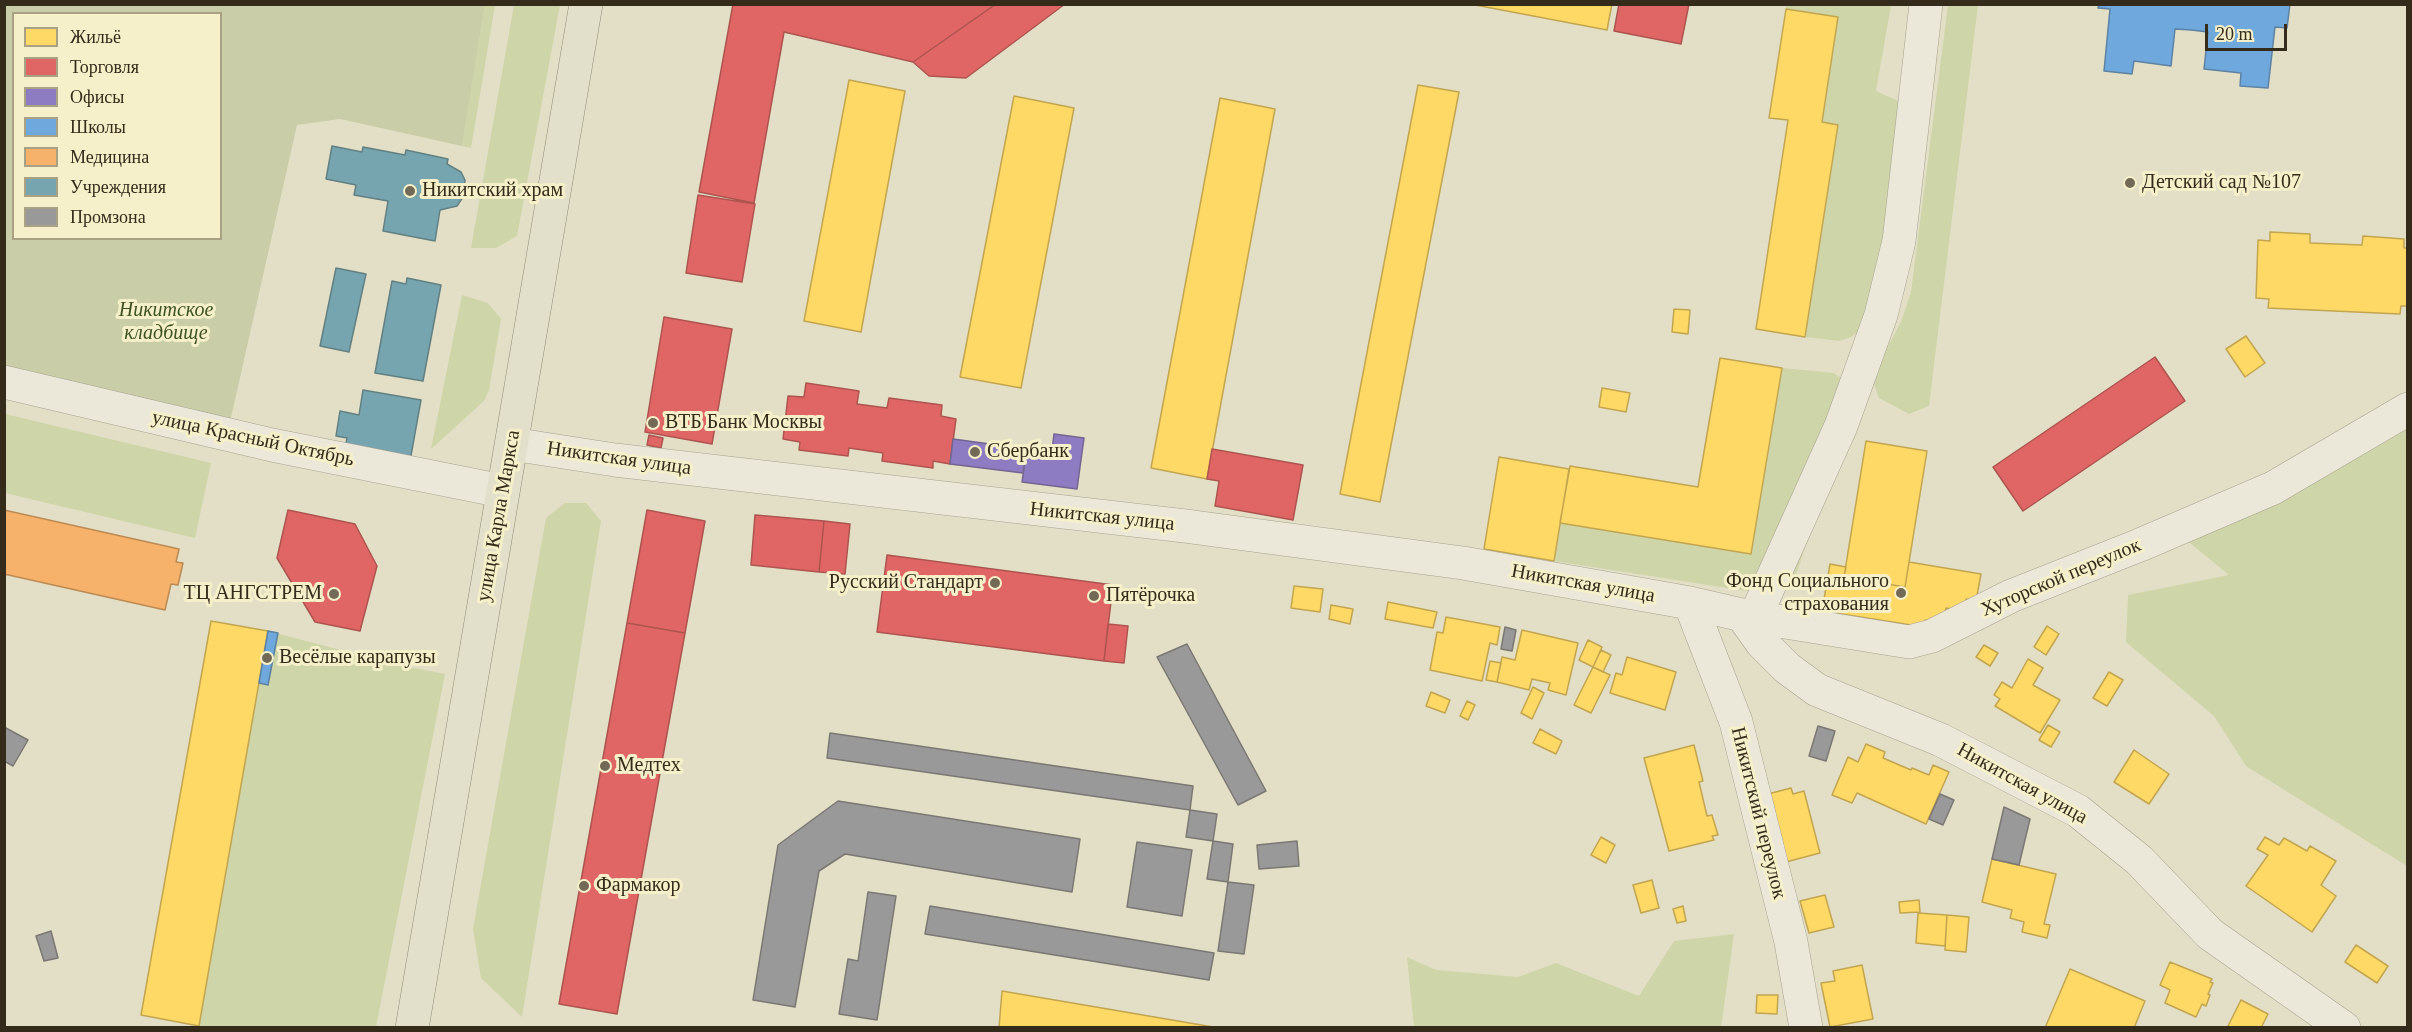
<!DOCTYPE html>
<html>
<head>
<meta charset="utf-8">
<style>
	body { margin:0 }
	#map { position:relative; width:2412px; height:1032px; overflow:hidden; background:#e3dfc6; font-family:Georgia,serif }
	canvas { display:block }
	.frame { position:absolute; inset:0; border:6px solid #352b1a; pointer-events:none }
	.legend { position:absolute; left:12px; top:12px; width:210px; height:228px; box-sizing:border-box; background:#f6f0ca; border:2px solid #a9a184; margin:0; padding:8px 10px; list-style:none; font-size:18px; color:#352b1a }
	.legend li { display:flex; align-items:center; gap:12px; height:30px }
	.legend b { width:30px; border:2px solid #a9a184 }
	.scale { position:absolute; left:2205px; top:24px; width:82px; height:27px; box-sizing:border-box; border:3px solid #352b1a; border-top:0; padding-left:8px; font-size:18px; line-height:21px; white-space:nowrap; color:#352b1a; -webkit-text-stroke:4px #f6f0ca; paint-order:stroke }
</style>
</head>
<body>
<div id="map">
<canvas width="2412" height="1032"></canvas>
<div class="frame"></div>
<ul class="legend">
<li><b style="height:16px;background:#ffd966"></b>Жильё</li>
<li><b style="height:16px;background:#e06666"></b>Торговля</li>
<li><b style="height:16px;background:#8e7cc3"></b>Офисы</li>
<li><b style="height:16px;background:#6fa8dc"></b>Школы</li>
<li><b style="height:16px;background:#f6b26b"></b>Медицина</li>
<li><b style="height:16px;background:#76a5af"></b>Учреждения</li>
<li><b style="height:16px;background:#999"></b>Промзона</li>
</ul>
<div class="scale">20 m</div>
</div>
<script>
const ctx = document.querySelector('canvas').getContext('2d');
ctx.lineJoin = 'round';
function paint(path, color) { ctx.fillStyle = color; ctx.fill(path, 'evenodd'); }
const shape = rows => new Path2D(rows.map(r => 'M' + r).join(''));
function strokePath(path, color, width, dash) { ctx.strokeStyle = color; ctx.lineWidth = width; ctx.lineCap = dash ? 'butt' : 'round'; ctx.setLineDash(dash || []); ctx.stroke(path); }
function write(font, color, halo, rows, align = 'center') {
  ctx.font = font + ' Georgia,serif'; ctx.lineWidth = 6; ctx.setLineDash([]); ctx.textBaseline = 'middle'; ctx.strokeStyle = halo; ctx.fillStyle = color; for (const [text, x, y, turn = 0] of rows) {
    ctx.save(); ctx.translate(x, y); ctx.rotate((+turn || 0) * Math.PI / 180); ctx.textAlign = isNaN(turn) ? turn : align; if (halo) ctx.strokeText(text, 0, 0); ctx.fillText(text, 0, 0); ctx.restore();
  }
}
paint(shape([
	[1786,4,1891,5,1876,91,1905,104,1870,317,1862,329,1851,337,1840,341,1805,337,1838,125,1822,122,1838,17,1786,9],
	[485,5,495,5,471,148,462,146],
	[514,5,560,5,517,236,496,248,471,248],
	[1948,5,1978,5,1929,406,1909,414,1879,398,1874,384,1883,356,1901,322,1911,292],
	[462,295,488,303,501,319,489,390,484,401,431,449],
	[1782,368,1834,373,1846,382,1815,518,1796,575,1779,590,1753,592,1554,561,1560,523,1751,554],
	[5,414,211,463,195,538,5,493],
	[2407,422,2407,866,2246,766,2214,716,2126,642,2128,595,2229,575,2184,538],
	[565,503,586,503,601,521,522,1017,481,978,473,929,546,518],
	[268,631,394,664,445,674,376,1027,199,1028],
	[1734,934,1721,1027,1414,1027,1407,957,1436,970,1518,977,1556,963,1639,996,1674,941]
]), '#ced5a8');
paint(shape([
	[5,5,485,5,462,146,340,119,297,125,230,422,5,372],
	[14,14,220,14,220,238,14,238]
]), '#c9cea8');
const homes = shape([
	[1470,4,1612,4,1607,30,1470,4],
	[1786,9,1838,17,1822,122,1838,125,1805,337,1756,329,1788,120,1769,118,1786,9],
	[849,80,905,91,861,332,804,321,849,80],
	[1418,85,1459,92,1380,502,1340,494,1418,85],
	[1014,96,1074,108,1021,388,960,377,1014,96],
	[1220,98,1275,109,1207,479,1151,468,1220,98],
	[2270,232,2310,234,2310,243,2362,245,2363,236,2404,239,2404,248,2408,248,2408,306,2401,306,2400,314,2268,308,2269,299,2256,298,2258,240,2270,241,2270,232],
	[1674,309,1690,310,1688,334,1672,332,1674,309],
	[2246,336,2265,363,2245,377,2226,349,2246,336],
	[1720,358,1782,368,1751,554,1560,523,1570,466,1698,487,1720,358],
	[1602,388,1630,393,1626,412,1599,407,1602,388],
	[1866,441,1927,451,1905,587,1844,577,1866,441],
	[1499,457,1569,469,1554,561,1484,549,1499,457],
	[1909,562,1981,574,1976,601,1966,599,1965,611,1946,608,1944,623,1925,620,1924,627,1822,611,1830,564,1846,567,1844,577,1905,587,1909,562],
	[1294,586,1323,589,1320,612,1291,608,1294,586],
	[1388,602,1437,612,1433,628,1385,619,1388,602],
	[1331,605,1353,609,1350,624,1329,619,1331,605],
	[1446,617,1500,627,1497,645,1490,643,1482,681,1430,670,1437,632,1443,633,1446,617],
	[211,621,268,631,199,1026,141,1015,211,621],
	[2047,626,2059,634,2046,655,2034,647,2047,626],
	[1522,630,1578,643,1566,695,1548,690,1550,683,1532,679,1529,690,1497,682,1502,657,1515,660,1522,630],
	[1588,640,1602,647,1593,667,1579,660,1588,640],
	[1984,645,1998,653,1990,666,1976,657,1984,645],
	[1601,650,1611,655,1603,672,1593,667,1601,650],
	[1627,657,1676,672,1665,710,1610,693,1616,673,1622,675,1627,657],
	[2028,659,2043,668,2033,685,2060,700,2040,733,1995,706,2000,699,1994,695,2002,682,2012,688,2028,659],
	[1490,661,1501,663,1497,682,1486,680,1490,661],
	[1593,667,1610,675,1591,713,1574,705,1593,667],
	[2109,672,2123,680,2107,706,2093,698,2109,672],
	[1533,687,1544,693,1532,719,1521,713,1533,687],
	[1431,692,1450,700,1445,713,1426,706,1431,692],
	[1467,701,1475,705,1468,720,1460,716,1467,701],
	[2048,725,2060,732,2051,747,2039,740,2048,725],
	[1540,729,1562,741,1556,754,1533,743,1540,729],
	[1866,744,1885,752,1883,758,1911,770,1912,768,1929,775,1933,765,1949,772,1926,824,1857,793,1852,803,1832,795,1848,757,1858,762,1866,744],
	[1694,745,1703,781,1699,782,1707,816,1712,815,1718,835,1712,836,1714,840,1669,851,1644,758,1694,745],
	[2134,750,2169,774,2149,804,2114,782,2134,750],
	[1791,788,1793,794,1804,791,1820,853,1782,863,1764,795,1791,788],
	[1601,837,1615,845,1606,863,1591,855,1601,837],
	[2265,837,2279,845,2284,838,2307,851,2310,846,2336,861,2321,885,2336,896,2312,932,2246,886,2268,855,2257,849,2265,837],
	[1992,859,2056,874,2044,924,2050,925,2047,938,2022,932,2024,922,2010,918,2012,910,1982,902,1992,859],
	[1652,880,1659,908,1641,913,1633,885,1652,880],
	[1825,895,1834,927,1809,933,1800,901,1825,895],
	[1919,900,1920,912,1900,913,1899,902,1919,900],
	[1683,906,1686,921,1677,923,1673,909,1683,906],
	[1918,913,1947,915,1945,946,1916,943,1918,913],
	[1947,915,1969,917,1966,952,1945,950,1947,915],
	[2356,945,2388,966,2377,983,2345,962,2356,945],
	[2170,962,2212,979,2210,982,2213,983,2208,994,2210,995,2206,1006,2202,1004,2196,1017,2165,1003,2170,990,2160,985,2170,962],
	[1862,965,1873,1019,1830,1027,1821,983,1835,981,1833,971,1862,965],
	[2070,969,2145,1001,2134,1028,2045,1028,2070,969],
	[1002,991,1219,1028,999,1028,1002,991],
	[1757,995,1778,995,1777,1014,1756,1013,1757,995],
	[2241,1000,2268,1014,2261,1028,2227,1028,2241,1000]
]);
paint(homes, '#ffd966');
strokePath(homes, '#c2a54f', 1.5);
const shops = shape([
	[733,4,996,4,913,62,784,32,754,203,699,192,733,4],
	[996,4,1065,4,966,78,929,76,913,62,996,4],
	[1619,4,1689,4,1681,44,1614,31,1619,4],
	[698,195,755,204,742,282,686,273,698,195],
	[664,317,732,329,712,444,645,432,664,317],
	[2155,357,2185,401,2023,511,1993,467,2155,357],
	[806,383,859,391,857,404,887,408,889,398,942,405,941,416,956,419,950,464,933,461,933,468,882,461,883,453,849,448,848,456,799,450,800,442,783,439,788,396,804,397,806,383],
	[649,435,663,438,661,448,647,445,649,435],
	[1212,449,1303,465,1293,520,1215,506,1219,481,1207,479,1212,449],
	[288,510,355,524,377,566,360,631,315,622,277,558,288,510],
	[647,510,705,521,685,633,627,623,647,510],
	[755,515,824,521,819,572,751,565,755,515],
	[824,521,850,524,845,574,819,572,824,521],
	[887,555,1113,585,1104,661,877,632,887,555],
	[627,623,685,633,617,1014,559,1004,627,623],
	[1108,624,1128,626,1124,663,1104,661,1108,624]
]);
paint(shops, '#e06666');
strokePath(shops, '#ad544f', 1.5);
const offices = shape([
	[1054,434,1084,438,1077,489,1022,482,1026,455,1051,459,1054,434],
	[953,439,1027,449,1023,473,950,464,953,439]
]);
paint(offices, '#8e7cc3');
strokePath(offices, '#736490', 1.5);
const schools = shape([
	[2099,4,2290,4,2287,28,2275,27,2268,88,2240,86,2241,73,2204,69,2208,32,2191,30,2175,29,2171,66,2134,61,2132,74,2104,71,2110,9,2098,8,2099,4],
	[268,631,278,633,268,685,259,683,268,631]
]);
paint(schools, '#6fa8dc');
strokePath(schools, '#5e82a2', 1.5);
const health = shape([
	[4,510,179,549,176,562,183,563,178,585,171,584,165,610,4,574,4,510]
]);
paint(health, '#f6b26b');
strokePath(health, '#bc8a53', 1.5);
const public = shape([
	[332,146,362,152,363,147,405,155,406,150,448,159,447,164,461,172,465,180,463,197,457,206,440,210,435,241,383,231,388,201,354,195,356,185,326,179,332,146],
	[336,268,366,274,349,352,320,346,336,268],
	[407,278,441,285,423,381,375,373,392,281,406,284,407,278],
	[363,390,421,400,410,461,345,449,347,438,336,436,340,411,359,415,363,390]
]);
paint(public, '#76a5af');
strokePath(public, '#628082', 1.5);
const industry = shape([
	[1505,627,1516,630,1512,651,1501,649,1505,627],
	[1187,644,1266,791,1238,805,1157,657,1187,644],
	[1818,726,1835,731,1826,761,1809,756,1818,726],
	[4,727,28,740,13,766,4,761,4,727],
	[830,733,1193,786,1190,810,827,758,830,733],
	[1940,794,1954,800,1943,825,1929,819,1940,794],
	[838,801,1080,839,1072,892,845,854,819,871,795,1007,753,1000,778,845,838,801],
	[2004,807,2030,819,2019,865,1992,859,2004,807],
	[1190,810,1217,814,1213,841,1186,837,1190,810],
	[1213,841,1233,844,1228,882,1207,879,1213,841],
	[1297,841,1299,866,1259,869,1257,845,1297,841],
	[1137,842,1192,850,1182,916,1127,907,1137,842],
	[1228,882,1254,885,1244,954,1218,951,1228,882],
	[868,892,896,896,877,1020,839,1014,848,959,858,961,868,892],
	[930,906,1214,953,1209,980,925,934,930,906],
	[51,931,58,958,44,961,36,936,51,931]
]);
paint(industry, '#999');
strokePath(industry, '#7b7873', 1.5);
const minor = shape([
	[4,382,272,445,502,491],
	[512,444,615,460,1185,526,1463,563,1690,603,1742,615,1909,642,1932,636,2011,596,2140,545,2273,488,2408,409],
	[1690,603,1736,722,1791,942,1806,1028],
	[1742,615,1762,643,1787,668,1817,690,1941,740,2078,811,2139,860,2210,934,2344,1028],
	[1755,617,1841,426,1881,315,1899,241,1926,4]
]);
const major = shape([
	[412,1028,586,4]
]);
strokePath(minor, '#a7a290', 34);
strokePath(major, '#8c8877', 34);
strokePath(minor, '#ebe8d9', 33);
strokePath(major, '#e2dfca', 33);
for (const [x, y, r, color] of [
	[2130,183,6,"#726a56"],
	[410,191,6,"#726a56"],
	[653,423,6,"#726a56"],
	[975,452,6,"#726a56"],
	[995,583,6,"#726a56"],
	[1901,593,6,"#726a56"],
	[334,594,6,"#726a56"],
	[1094,596,6,"#726a56"],
	[267,658,6,"#726a56"],
	[605,766,6,"#726a56"],
	[584,886,6,"#726a56"]
]) { const dot = new Path2D(); dot.arc(x, y, r, 0, 2 * Math.PI); ctx.fillStyle = color; ctx.fill(dot); strokePath(dot, '#f6f0ca', 2); }
write('20px', '#352b1a', '#f6f0ca', [
	["Детский сад №107",2142,183],
	["Никитский храм",422,191],
	["ВТБ Банк Москвы",665,423],
	["Сбербанк",987,452],
	["Фонд Социального",1889,582,"right"],
	["страхования",1889,605,"right"],
	["Русский Стандарт",983,583,"right"],
	["ТЦ АНГСТРЕМ",322,594,"right"],
	["Пятёрочка",1106,596],
	["Весёлые карапузы",279,658],
	["Медтех",617,766],
	["Фармакор",596,886]
], 'left');
write('italic 20px', '#3e5220', '#f6f0ca', [
	["Никитское",166,311],
	["кладбище",166,334]
]);
write('20px', '#352b1a', '#f6f0ca', [
	["улица Красный Октябрь",253,439,12],
	["Никитская улица",619,459,8],
	["улица Карла Маркса",499,516,-80],
	["Никитская улица",1102,517,6],
	["Хуторской переулок",2061,578,-23],
	["Никитская улица",1583,584,10],
	["Никитская улица",2022,784,29],
	["Никитский переулок",1758,813,76]
]);
</script>
</body>
</html>
